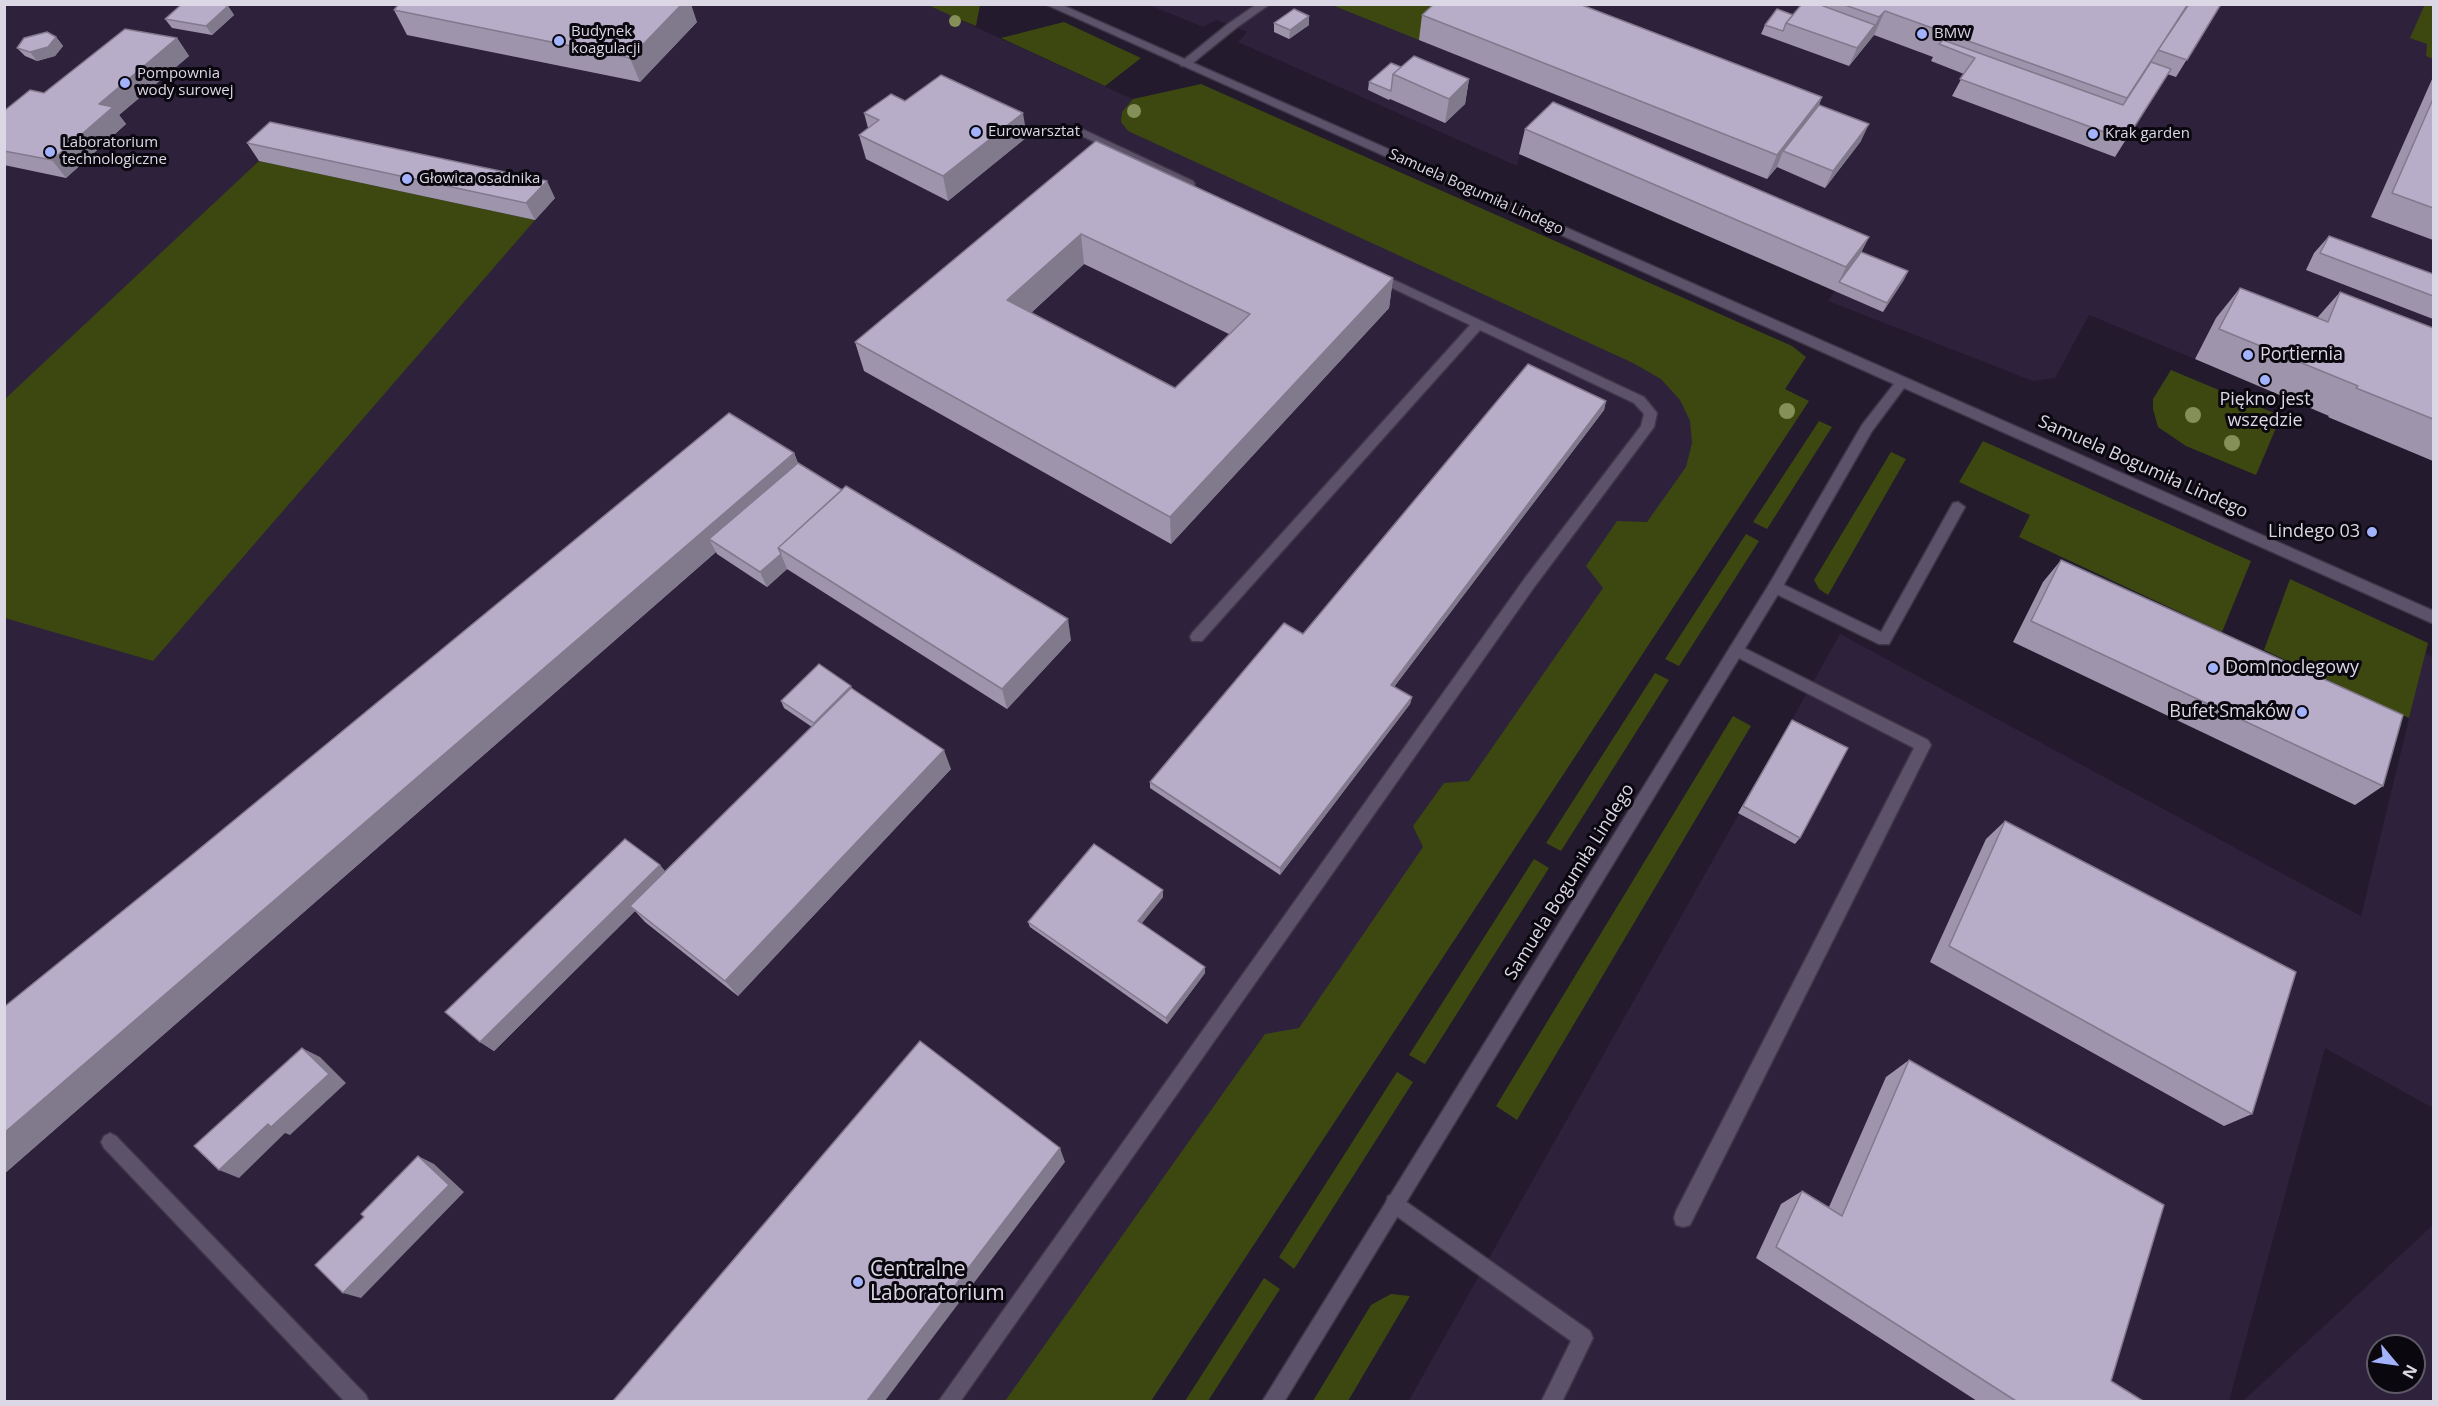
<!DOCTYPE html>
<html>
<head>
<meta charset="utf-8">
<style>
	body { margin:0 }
	#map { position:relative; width:2438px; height:1406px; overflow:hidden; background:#231a2e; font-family:"Open Sans",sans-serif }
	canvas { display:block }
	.frame { position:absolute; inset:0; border:6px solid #dcd7e5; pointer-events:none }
	.north { position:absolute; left:2366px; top:1334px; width:60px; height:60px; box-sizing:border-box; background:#0a070f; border:2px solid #5e5a65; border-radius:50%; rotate:119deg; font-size:16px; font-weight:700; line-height:24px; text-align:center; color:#dcd7e5 }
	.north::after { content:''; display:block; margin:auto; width:21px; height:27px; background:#a2b2fd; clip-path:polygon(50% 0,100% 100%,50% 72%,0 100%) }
</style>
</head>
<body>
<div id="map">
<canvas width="2438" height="1406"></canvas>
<div class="frame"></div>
<div class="north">N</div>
</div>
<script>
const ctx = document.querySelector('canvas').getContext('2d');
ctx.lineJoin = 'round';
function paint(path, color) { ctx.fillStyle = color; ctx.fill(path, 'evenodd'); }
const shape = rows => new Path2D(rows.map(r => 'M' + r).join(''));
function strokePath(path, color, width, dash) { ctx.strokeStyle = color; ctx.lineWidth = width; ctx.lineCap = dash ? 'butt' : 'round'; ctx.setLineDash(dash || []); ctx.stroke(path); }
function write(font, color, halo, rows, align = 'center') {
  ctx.font = font + ' "Open Sans",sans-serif'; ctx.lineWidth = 6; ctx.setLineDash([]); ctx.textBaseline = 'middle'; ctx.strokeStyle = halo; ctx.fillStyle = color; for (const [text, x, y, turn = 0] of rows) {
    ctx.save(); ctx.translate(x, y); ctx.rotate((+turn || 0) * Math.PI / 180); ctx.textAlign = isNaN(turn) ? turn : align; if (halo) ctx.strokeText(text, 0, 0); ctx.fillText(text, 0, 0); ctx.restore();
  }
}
paint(shape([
	[4,5,928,5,1804,408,1151,1401,5,1401],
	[1149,5,2433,5,2433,370,2246,380,2089,315,2055,378,2033,381,1828,301,1856,261,1520,153,1517,166,1238,42,1247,32,1217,20,1203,27],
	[1840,634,2361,916,2425,653,2433,657,2433,1108,2325,1048,2229,1401,1408,1402],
	[2433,1225,2433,1401,2243,1401],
	[2378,1346,2414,1346,2414,1382,2378,1382]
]), '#2d213b');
paint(shape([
	[2425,4,2433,5,2433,59,2426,56,2427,44,2410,38],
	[928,5,980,5,976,26,956,18],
	[1332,5,1456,5,1419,40],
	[1064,22,1141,58,1105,86,1001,38],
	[1201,84,1792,346,1806,357,1785,389,1809,401,1151,1401,1005,1401,1265,1034,1299,1028,1423,847,1413,826,1444,783,1469,781,1603,588,1586,566,1617,521,1647,522,1686,467,1692,443,1690,421,1680,400,1661,379,1633,363,1128,131,1121,122,1122,112,1133,99],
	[259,161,535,220,153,661,5,618,5,399],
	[2171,370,2281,416,2256,475,2186,446,2158,427,2153,409,2153,399],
	[1819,421,1832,427,1767,529,1753,522],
	[1983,441,2251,561,2222,632,2019,537,2030,515,1959,482],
	[1891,452,1906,459,1828,595,1819,589,1814,580],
	[1746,534,1759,541,1679,666,1665,659],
	[2290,579,2428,643,2409,718,2264,650],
	[1655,673,1669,680,1561,851,1546,843],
	[1733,716,1751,726,1517,1120,1496,1106],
	[1534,859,1549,868,1425,1064,1409,1055],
	[1397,1072,1413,1082,1294,1269,1279,1257],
	[1264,1278,1280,1289,1208,1401,1185,1401],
	[1391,1294,1410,1296,1348,1401,1313,1401,1371,1305]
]), '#3d4810');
const service = shape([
	[1257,4,1270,4,1236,28,1189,66,1181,66,1181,62,1228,24,1257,4],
	[1080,128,1193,181,1195,184,1193,187,1185,187,1076,133,1074,131,1080,128],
	[1375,271,1644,397,1657,413,1654,427,1535,586,960,1402,938,1402,1525,578,1641,426,1644,414,1634,403,1480,330,1202,641,1192,641,1190,637,1192,633,1470,325,1371,278,1369,275,1375,271],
	[1958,502,1965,507,1889,644,1879,644,1770,591,1768,587,1770,583,1775,581,1780,583,1881,632,1953,503,1958,502],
	[1736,644,1928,740,1931,745,1690,1225,1683,1227,1676,1225,1674,1218,1676,1211,1914,748,1731,654,1729,650,1731,646,1736,644],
	[110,1133,116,1136,366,1395,369,1402,345,1402,104,1148,101,1142,104,1136,110,1133],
	[1395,1194,1590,1331,1593,1338,1562,1402,1541,1402,1571,1341,1388,1210,1386,1203,1388,1196,1395,1194]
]);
const minor = shape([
	[1045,4,1060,4,2434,611,2434,624,1904,388,1872,431,1780,591,1284,1402,1262,1402,1770,583,1862,425,1894,384,1045,4]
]);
strokePath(service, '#3e3748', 3);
strokePath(minor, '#3e3748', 3);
paint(service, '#5c526a');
paint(minor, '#5c526a');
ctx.fillStyle = '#858f58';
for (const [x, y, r] of [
	[955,21,6],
	[1134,111,7],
	[1787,411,8],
	[2193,415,8],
	[2232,443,8]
]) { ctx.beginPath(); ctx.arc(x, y, r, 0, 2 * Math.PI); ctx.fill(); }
paint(shape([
	[1802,4,2221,4,2176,77,2167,74,2115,157,1952,96,1964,74,1931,61,1933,57,1874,35,1849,66,1761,34,1765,25,1793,15],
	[228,6,234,15,212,35,172,28,165,19],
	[394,10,697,22,640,82,407,35],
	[1422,15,1822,97,1819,105,1861,141,1825,188,1777,167,1767,179,1419,40],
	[1274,23,1309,25,1289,39,1274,32],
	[56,37,63,46,55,56,37,61,25,56,17,48],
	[177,38,189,56,119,115,126,124,66,178,4,165,4,111,44,93],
	[1401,67,1469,79,1465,104,1445,123,1390,99,1389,100,1368,90,1369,82],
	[2433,77,2433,240,2371,217],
	[864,113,1027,137,948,201,866,159,859,135,868,128],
	[1525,129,1869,237,1861,252,1908,271,1883,312,1519,154],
	[1096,141,1393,278,1389,308,1171,544,864,371,855,342],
	[1084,264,1229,334,1175,388,1031,313],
	[247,143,555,198,535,220,259,161],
	[2329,236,2433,274,2433,319,2306,270,2314,253],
	[2240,288,2317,318,2340,292,2433,328,2433,461,2328,417,2329,416,2195,359,2216,318],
	[1606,401,1604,410,1394,687,1412,697,1410,704,1280,875,1150,788,1150,782,1303,634],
	[794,453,798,463,1071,640,1007,709,787,569,767,587,717,554,716,552,4,1174,4,1007,187,859],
	[2061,560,2383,786,2355,805,2013,642,2043,582],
	[852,688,951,769,738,996,645,922,635,911,494,1051,480,1042,660,865,665,872,812,727,784,708,781,701],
	[1792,720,1800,838,1795,844,1738,813],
	[2005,821,2252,1114,2224,1126,1930,962,1986,839],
	[1163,897,1141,923,1205,973,1167,1024,1030,927,1028,922],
	[1909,1060,2111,1381,2143,1401,1977,1401,1756,1258,1781,1204,1802,1191,1829,1207,1886,1077]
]), '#9e95ac');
paint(shape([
	[682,4,691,4,697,22,640,82,630,58],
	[228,6,234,15,212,35,206,26],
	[1885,11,1874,35,1849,66,1857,48,1875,25,1879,17],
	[1309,16,1309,25,1289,39,1290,30],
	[56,37,63,46,55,56,37,61,30,52],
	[177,38,189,56,119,115,126,124,66,178,52,160,99,104],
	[1469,79,1465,104,1445,123,1449,99],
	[1822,97,1812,122,1783,151,1777,167,1767,179,1777,155],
	[1023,113,1027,137,948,201,943,176],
	[1869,124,1861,141,1825,188,1833,171],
	[547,181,555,198,535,220,526,203],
	[1081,234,1084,264,1012,330,1007,300],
	[1869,237,1857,261,1839,282,1846,267],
	[1908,271,1904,280,1883,312,1887,303],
	[1393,278,1389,308,1171,544,1170,517],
	[1606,401,1604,410,1390,692,1391,685],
	[794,453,803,476,709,539,716,552,4,1174,4,1133],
	[781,554,787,569,767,587,760,572],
	[1068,619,1071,640,1007,709,1002,689],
	[851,686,854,693,817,731,814,723],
	[1412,697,1410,704,1280,875,1280,868],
	[944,750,951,769,738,996,725,981],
	[660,865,670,877,630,906,635,911,494,1051,480,1042],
	[1163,890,1163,897,1139,927,1138,921],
	[1205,967,1205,973,1167,1024,1166,1018],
	[302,1048,320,1057,346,1083,290,1135,285,1133,239,1178,219,1170,268,1124],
	[1060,1148,1065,1162,885,1401,867,1401],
	[418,1156,434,1164,464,1192,361,1298,343,1293]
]), '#81798c');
const building = shape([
	[182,4,218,4,228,6,206,26,165,19,182,4],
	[399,4,682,4,630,58,394,10,399,4],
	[1434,4,1579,4,1822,97,1777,155,1422,15,1434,4],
	[1802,4,1818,4,1875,25,1857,48,1786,23,1802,4],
	[1842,4,2188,4,2127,98,1885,11,1879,17,1842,4],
	[2189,4,2221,4,2187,60,2158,50,2189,4],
	[1294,9,1309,16,1290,30,1274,23,1294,9],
	[1777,9,1793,15,1786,23,1783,31,1765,25,1777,9],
	[125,29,177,38,99,104,113,107,52,160,4,151,4,111,30,90,44,93,125,29],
	[47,32,56,37,48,47,30,52,17,48,24,38,47,32],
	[1943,40,2123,105,2151,62,2171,69,2126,140,1960,79,1975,58,1939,44,1943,40],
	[1414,56,1469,79,1449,99,1393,74,1414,56],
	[1391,63,1401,67,1393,74,1391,91,1369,82,1391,63],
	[941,75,1023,113,943,176,859,135,879,120,864,113,891,94,905,101,941,75],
	[2433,99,2433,208,2392,193,2433,99],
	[1553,102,1869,237,1846,267,1525,129,1553,102],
	[1819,105,1869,124,1833,171,1783,151,1819,105],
	[270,122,547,181,526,203,247,143,270,122],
	[1096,141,1393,278,1170,517,855,342,1096,141],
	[1081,234,1250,314,1175,388,1007,300,1081,234],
	[2329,236,2433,274,2433,296,2320,253,2329,236],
	[1861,252,1908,271,1887,303,1839,282,1861,252],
	[2240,288,2328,322,2340,292,2433,328,2433,419,2356,388,2358,386,2219,329,2240,288],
	[1528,364,1606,401,1391,685,1412,697,1280,868,1150,782,1284,623,1303,634,1528,364],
	[729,413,794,453,4,1133,4,1007,187,859,729,413],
	[798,463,842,490,778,548,781,554,760,572,709,539,798,463],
	[846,486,1068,619,1002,689,778,548,846,486],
	[2061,560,2403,715,2383,786,2031,621,2061,560],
	[819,664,851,686,814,723,781,701,819,664],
	[851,688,944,750,725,981,630,906,851,688],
	[1792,720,1848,748,1800,838,1743,806,1792,720],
	[2005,821,2296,972,2252,1114,1949,946,2005,821],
	[625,839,660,865,480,1042,445,1012,625,839],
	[1094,844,1163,890,1138,921,1205,967,1166,1018,1028,922,1094,844],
	[920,1041,1060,1148,867,1401,613,1401,920,1041],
	[302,1048,329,1074,271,1127,268,1124,219,1170,194,1146,302,1048],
	[1909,1060,2164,1205,2111,1381,2143,1401,2016,1401,1776,1247,1802,1191,1842,1216,1909,1060],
	[418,1156,449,1185,343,1293,315,1265,364,1217,361,1214,418,1156]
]);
paint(building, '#b8adc8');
strokePath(building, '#81798c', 1.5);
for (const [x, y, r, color] of [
	[1922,34,6,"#a2b2fd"],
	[559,41,6,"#a2b2fd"],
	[125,83,6,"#a2b2fd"],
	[976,132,6,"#a2b2fd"],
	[2093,134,6,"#a2b2fd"],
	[50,152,6,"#a2b2fd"],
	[407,179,6,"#a2b2fd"],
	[2248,355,6,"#a2b2fd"],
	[2265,380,6,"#a2b2fd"],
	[2372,532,6,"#a2b2fd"],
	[2213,668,6,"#a2b2fd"],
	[2302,712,6,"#a2b2fd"],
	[858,1282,6,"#a2b2fd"]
]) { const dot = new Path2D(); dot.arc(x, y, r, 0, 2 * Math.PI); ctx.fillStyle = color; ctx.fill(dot); strokePath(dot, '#0a070f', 2); }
write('15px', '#dcd7e5', '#0a070f', [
	["Budynek",571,32],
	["koagulacji",571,49],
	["BMW",1934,34],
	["Pompownia",137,74],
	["wody surowej",137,91],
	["Eurowarsztat",988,132],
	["Krak garden",2105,134],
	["Laboratorium",62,143],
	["technologiczne",62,160],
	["Głowica osadnika",419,179]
], 'left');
write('15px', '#dcd7e5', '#0a070f', [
	["Samuela Bogumiła Lindego",1476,192,24]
]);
write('18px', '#dcd7e5', '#0a070f', [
	["Portiernia",2260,355],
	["Piękno jest",2265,400,"center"],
	["wszędzie",2265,421,"center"],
	["Lindego 03",2360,532,"right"],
	["Dom noclegowy",2225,668],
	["Bufet Smaków",2290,712,"right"]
], 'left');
write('18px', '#dcd7e5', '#0a070f', [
	["Samuela Bogumiła Lindego",2143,467,24],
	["Samuela Bogumiła Lindego",1570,882,-58]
]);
write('21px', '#dcd7e5', '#0a070f', [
	["Centralne",870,1270],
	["Laboratorium",870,1294]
], 'left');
</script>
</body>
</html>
